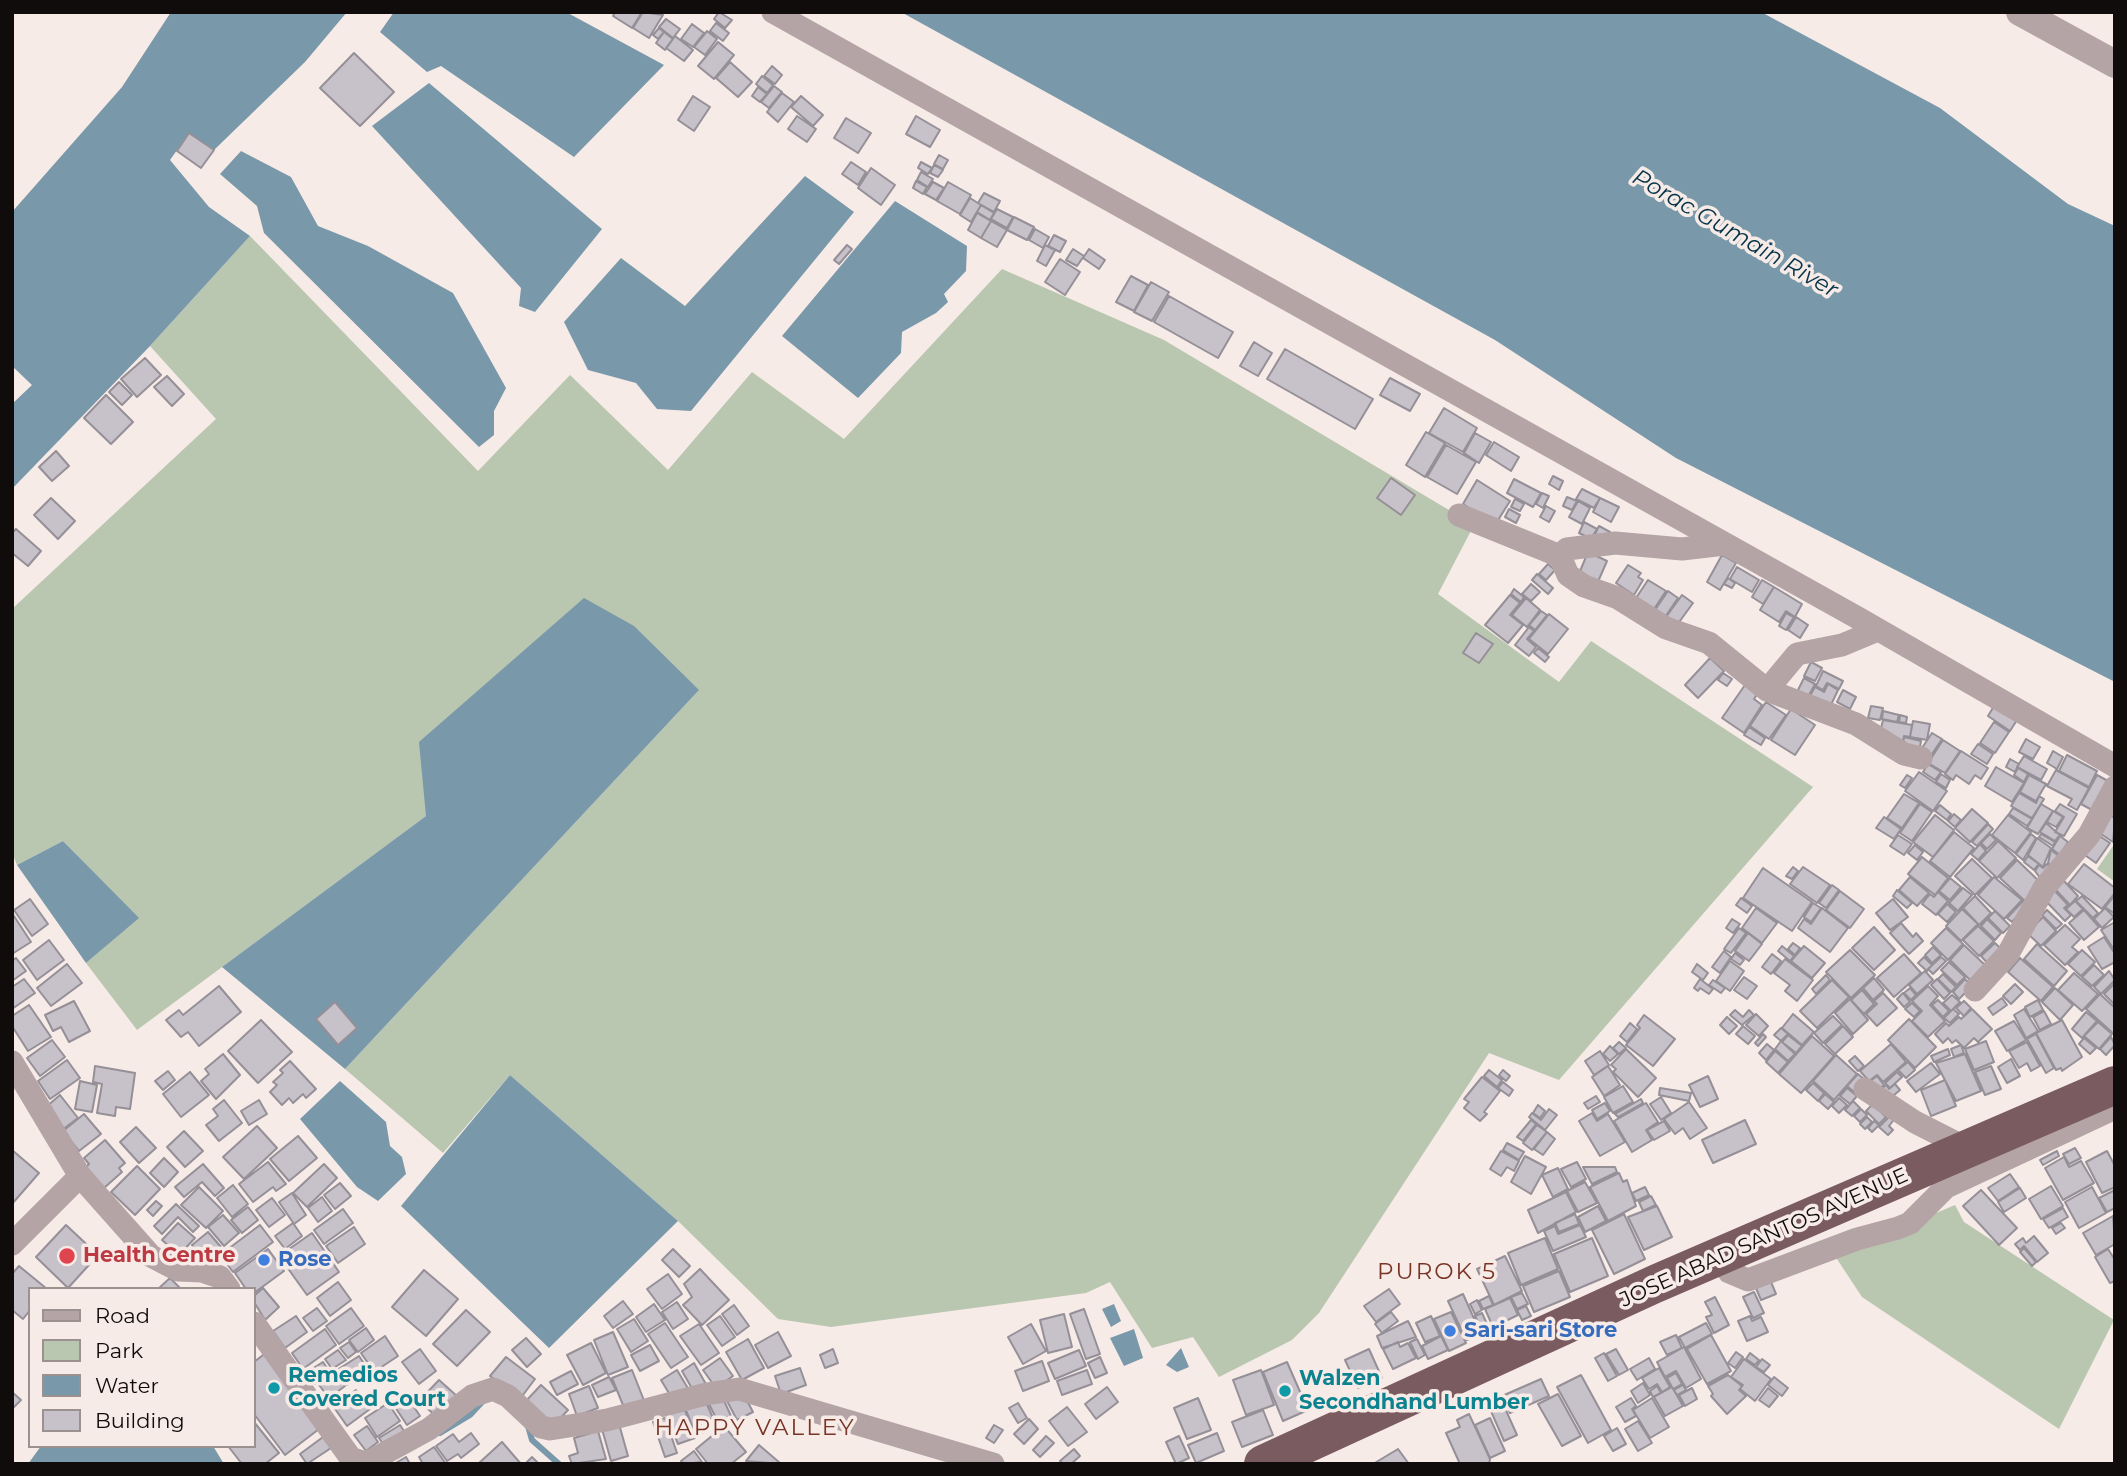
<!DOCTYPE html>
<html>
<head>
<meta charset="utf-8">
<style>
	body { margin:0 }
	#map { position:relative; width:2127px; height:1476px; overflow:hidden; background:#f7ebe7; font-family:Montserrat,sans-serif }
	canvas { display:block }
	.frame { position:absolute; inset:0; border:14px solid #100c0b; pointer-events:none }
	.legend { position:absolute; left:28px; top:1287px; width:228px; height:161px; box-sizing:border-box; background:#f7ebe7; border:2px solid #9b928f; margin:0; padding:9px 12px; list-style:none; font-size:21px; color:#100c0b }
	.legend li { display:flex; align-items:center; gap:14px; height:35px }
	.legend b { width:35px; border:2px solid #9b928f }
</style>
</head>
<body>
<div id="map">
<canvas width="2127" height="1476"></canvas>
<div class="frame"></div>
<ul class="legend">
<li><b style="height:9px;background:#b4a4a6"></b>Road</li>
<li><b style="height:19px;background:#b9c6b0"></b>Park</li>
<li><b style="height:19px;background:#7998aa"></b>Water</li>
<li><b style="height:19px;background:#c7c1ca"></b>Building</li>
</ul>
</div>
<script>
const ctx = document.querySelector('canvas').getContext('2d');
ctx.lineJoin = 'round';
function paint(path, color) { ctx.fillStyle = color; ctx.fill(path, 'evenodd'); }
const shape = rows => new Path2D(rows.map(r => 'M' + r).join(''));
function strokePath(path, color, width, dash) { ctx.strokeStyle = color; ctx.lineWidth = width; ctx.lineCap = dash ? 'butt' : 'round'; ctx.setLineDash(dash || []); ctx.stroke(path); }
function write(font, color, halo, rows, align = 'center') {
  ctx.font = font + ' Montserrat,sans-serif'; ctx.lineWidth = 7; ctx.setLineDash([]); ctx.textBaseline = 'middle'; ctx.strokeStyle = halo; ctx.fillStyle = color; for (const [text, x, y, turn = 0] of rows) {
    ctx.save(); ctx.translate(x, y); ctx.rotate((+turn || 0) * Math.PI / 180); ctx.textAlign = isNaN(turn) ? turn : align; if (halo) ctx.strokeText(text, 0, 0); ctx.fillText(text, 0, 0); ctx.restore();
  }
}
paint(shape([
	[250,236,478,471,570,375,668,470,752,372,844,439,1002,269,1164,340,1474,525,1438,594,1559,682,1591,641,1813,787,1559,1080,1489,1053,1319,1313,1292,1340,1219,1377,1193,1337,1152,1348,1110,1282,1086,1293,831,1327,778,1319,678,1221,510,1075,443,1153,345,1069,698,691,426,816,137,1030,86,963,138,918,63,841,17,865,12,852,12,609,216,419,150,346],
	[2115,843,2115,882,2097,869],
	[1955,1205,1964,1222,2114,1320,2059,1429,1862,1297,1835,1256]
]), '#b9c6b0');
paint(shape([
	[171,12,347,12,305,62,214,150,189,133,170,160,209,207,250,236,150,346,12,489,12,404,32,385,12,366,12,212,122,87],
	[394,12,566,12,664,65,574,157,441,66,427,72,380,32],
	[901,12,1761,12,1940,108,2068,204,2115,226,2115,682,1676,458,1495,340],
	[429,83,602,229,535,312,519,306,521,288,372,126],
	[241,151,291,177,318,226,368,246,453,293,506,388,494,411,494,435,479,447,264,233,257,206,220,174],
	[805,176,854,212,691,411,657,409,636,383,588,370,564,322,621,258,685,306],
	[895,201,967,246,966,271,944,294,948,302,936,313,902,332,901,353,858,398,782,336],
	[584,598,634,626,699,690,345,1069,222,967,426,816,419,742],
	[63,841,139,918,86,963,17,865],
	[510,1075,678,1221,549,1348,401,1206],
	[340,1081,386,1122,390,1146,402,1157,406,1174,378,1201,357,1187,300,1119],
	[1114,1304,1121,1321,1111,1327,1102,1309],
	[1134,1329,1143,1358,1124,1366,1110,1338],
	[1181,1348,1189,1367,1177,1372,1166,1365],
	[41,1446,213,1446,224,1464,28,1464]
]), '#7998aa');
strokePath(shape([
	[528,1426,532,1440,559,1464],
	[440,1433,470,1415,484,1400]
]), '#7998aa', 6);
const building = shape([
	[615,12,642,12,632,28,613,16,615,12],
	[643,12,663,15,649,38,633,28,643,12],
	[719,12,732,20,725,28,714,19,719,12],
	[666,19,680,29,673,38,659,27,666,19],
	[716,23,729,33,723,41,710,31,716,23],
	[692,24,704,33,693,47,681,39,692,24],
	[659,28,664,32,658,39,653,35,659,28],
	[707,31,717,39,705,55,694,47,707,31],
	[664,32,673,39,665,50,656,43,664,32],
	[675,36,693,50,684,61,666,48,675,36],
	[718,42,734,55,714,79,698,66,718,42],
	[354,53,394,92,360,126,320,88,354,53],
	[730,62,752,82,738,97,716,78,730,62],
	[772,66,782,75,775,84,764,76,772,66],
	[762,76,773,85,767,93,756,84,762,76],
	[774,86,782,92,769,108,761,102,774,86],
	[758,87,767,94,760,102,752,96,758,87],
	[782,93,794,102,778,122,767,112,782,93],
	[693,96,710,107,694,131,678,120,693,96],
	[801,96,823,115,813,126,791,107,801,96],
	[797,116,816,129,807,142,788,129,797,116],
	[916,116,940,130,930,147,906,134,916,116],
	[846,118,871,133,858,153,834,138,846,118],
	[189,133,214,150,201,168,177,151,189,133],
	[939,155,948,160,943,169,934,164,939,155],
	[851,162,866,172,858,185,842,174,851,162],
	[921,162,932,168,928,174,918,168,921,162],
	[934,165,943,170,938,177,930,173,934,165],
	[871,168,895,185,881,205,858,188,871,168],
	[921,172,933,179,928,187,917,180,921,172],
	[916,181,927,187,923,194,913,188,916,181],
	[933,182,944,188,936,200,925,194,933,182],
	[948,182,971,195,960,214,937,201,948,182],
	[984,193,1000,201,994,212,978,203,984,193],
	[970,198,981,205,971,222,960,215,970,198],
	[981,205,994,213,990,220,977,212,981,205],
	[997,209,1013,217,1007,228,991,219,997,209],
	[977,213,991,221,981,238,968,230,977,213],
	[1014,217,1034,227,1027,240,1007,230,1014,217],
	[991,221,1007,230,997,247,981,238,991,221],
	[1035,229,1049,237,1043,248,1029,240,1035,229],
	[1054,235,1066,241,1060,252,1048,246,1054,235],
	[847,245,852,249,839,264,834,260,847,245],
	[1045,245,1055,250,1046,266,1037,261,1045,245],
	[1073,249,1084,256,1077,266,1066,260,1073,249],
	[1089,249,1105,260,1099,269,1083,258,1089,249],
	[1060,259,1080,272,1065,295,1045,282,1060,259],
	[1131,276,1148,285,1134,311,1116,302,1131,276],
	[1151,282,1169,292,1152,321,1134,312,1151,282],
	[1169,296,1233,332,1218,358,1154,322,1169,296],
	[1254,342,1272,353,1258,376,1240,366,1254,342],
	[1285,349,1373,399,1355,429,1267,379,1285,349],
	[145,358,161,375,137,397,121,379,145,358],
	[167,376,184,394,172,406,154,387,167,376],
	[1390,378,1420,394,1410,411,1380,395,1390,378],
	[119,382,132,395,122,405,109,392,119,382],
	[106,395,133,422,111,444,84,418,106,395],
	[1444,408,1477,428,1463,452,1429,433,1444,408],
	[1426,432,1445,443,1425,477,1406,465,1426,432],
	[1475,433,1491,442,1479,463,1464,453,1475,433],
	[1494,442,1519,457,1511,471,1486,455,1494,442],
	[1446,445,1476,462,1457,494,1427,477,1446,445],
	[56,451,69,466,52,481,39,467,56,451],
	[1553,476,1563,481,1559,490,1549,484,1553,476],
	[1391,478,1415,495,1401,515,1377,498,1391,478],
	[1514,479,1541,493,1533,507,1507,493,1514,479],
	[1477,480,1510,501,1495,525,1463,504,1477,480],
	[1582,489,1600,498,1594,508,1576,499,1582,489],
	[1542,493,1549,496,1543,508,1536,504,1542,493],
	[1567,497,1577,501,1572,510,1563,506,1567,497],
	[51,498,75,521,58,539,34,515,51,498],
	[1600,498,1619,507,1611,522,1593,512,1600,498],
	[1515,499,1524,504,1520,511,1511,507,1515,499],
	[1578,501,1590,508,1582,524,1569,517,1578,501],
	[1546,506,1555,511,1549,522,1540,517,1546,506],
	[1509,509,1520,515,1516,523,1505,517,1509,509],
	[1584,522,1597,529,1591,539,1579,533,1584,522],
	[1599,526,1610,532,1606,539,1595,534,1599,526],
	[16,529,41,551,28,566,12,553,12,533,16,529],
	[1588,552,1607,561,1597,584,1578,576,1588,552],
	[1722,555,1736,563,1720,590,1707,582,1722,555],
	[1548,564,1555,570,1546,580,1539,574,1548,564],
	[1628,565,1641,573,1638,577,1643,580,1634,595,1616,583,1628,565],
	[1737,567,1759,580,1752,592,1730,579,1737,567],
	[1537,574,1553,588,1548,594,1532,580,1537,574],
	[1728,578,1735,583,1732,588,1724,584,1728,578],
	[1648,580,1666,591,1650,615,1632,604,1648,580],
	[1762,580,1774,587,1763,604,1752,597,1762,580],
	[1531,584,1540,592,1531,601,1522,594,1531,584],
	[1774,587,1802,604,1795,617,1786,611,1779,622,1760,610,1774,587],
	[1514,589,1524,597,1521,602,1511,594,1514,589],
	[1668,591,1678,598,1665,617,1655,610,1668,591],
	[1510,595,1520,603,1510,615,1523,625,1508,643,1485,625,1510,595],
	[1682,595,1693,603,1677,625,1666,617,1682,595],
	[1526,598,1540,610,1527,627,1512,615,1526,598],
	[1541,611,1547,615,1535,630,1529,625,1541,611],
	[1786,613,1794,617,1786,630,1779,626,1786,613],
	[1549,614,1568,629,1548,654,1529,639,1549,614],
	[1796,617,1808,625,1800,638,1788,630,1796,617],
	[1529,627,1534,631,1527,639,1536,647,1529,656,1515,645,1529,627],
	[1476,633,1493,644,1479,663,1463,653,1476,633],
	[1538,648,1549,657,1545,662,1534,653,1538,648],
	[1710,658,1724,671,1698,698,1685,685,1710,658],
	[1811,662,1822,668,1815,681,1804,676,1811,662],
	[1823,671,1843,681,1839,689,1827,683,1823,690,1816,686,1823,671],
	[1723,673,1732,679,1727,686,1718,680,1723,673],
	[1804,678,1815,684,1808,697,1797,692,1804,678],
	[1828,684,1838,690,1829,709,1808,699,1815,687,1824,692,1828,684],
	[1745,685,1758,693,1754,699,1762,705,1744,733,1722,718,1745,685],
	[1843,690,1856,697,1850,709,1837,702,1843,690],
	[1766,702,1786,715,1769,739,1750,726,1766,702],
	[1871,706,1883,708,1880,720,1868,718,1871,706],
	[1994,706,2017,720,2010,731,1988,716,1994,706],
	[1791,709,1815,725,1795,755,1771,740,1791,709],
	[1883,711,1899,715,1897,722,1882,719,1883,711],
	[1900,715,1907,717,1906,723,1899,722,1900,715],
	[1883,720,1912,725,1910,737,1904,736,1903,741,1879,737,1883,720],
	[1913,721,1930,724,1927,740,1910,737,1913,721],
	[1994,722,2009,732,1995,753,1980,743,1994,722],
	[1749,727,1765,738,1761,745,1744,735,1749,727],
	[1932,733,1942,739,1928,760,1918,754,1932,733],
	[1904,737,1921,741,1919,753,1902,750,1904,737],
	[2026,739,2040,747,2033,759,2019,752,2026,739],
	[1943,740,1960,751,1945,773,1928,763,1943,740],
	[1978,744,1993,754,1987,764,1971,754,1978,744],
	[1961,751,1988,768,1981,779,1975,775,1969,784,1956,775,1953,780,1945,774,1961,751],
	[2053,751,2063,757,2057,769,2047,763,2053,751],
	[2067,755,2097,771,2089,787,2059,771,2067,755],
	[2024,756,2047,769,2041,780,2017,767,2024,756],
	[2010,759,2019,764,2015,772,2006,767,2010,759],
	[1928,764,1941,772,1935,780,1923,772,1928,764],
	[1996,767,2024,783,2012,802,1985,786,1996,767],
	[2018,768,2028,774,2024,782,2014,775,2018,768],
	[2056,770,2089,788,2077,810,2068,805,2072,799,2047,786,2056,770],
	[1919,772,1947,791,1933,811,1905,791,1919,772],
	[1941,774,1950,780,1946,788,1936,782,1941,774],
	[1907,775,1912,778,1905,788,1900,785,1907,775],
	[2029,775,2046,784,2036,801,2020,792,2029,775],
	[2097,775,2108,781,2092,810,2081,804,2097,775],
	[2019,793,2036,803,2039,796,2044,799,2032,818,2011,806,2019,793],
	[1904,794,1919,803,1902,828,1887,818,1904,794],
	[1920,804,1932,812,1912,841,1900,833,1920,804],
	[2041,804,2053,811,2038,834,2027,828,2041,804],
	[2060,804,2077,814,2064,836,2055,832,2064,817,2055,811,2060,804],
	[1940,805,1951,814,1947,820,1935,811,1940,805],
	[2013,808,2032,819,2027,826,2009,814,2013,808],
	[1972,809,1988,823,1970,842,1955,828,1972,809],
	[2053,811,2063,817,2056,827,2047,822,2053,811],
	[1954,814,1961,820,1955,827,1948,821,1954,814],
	[1935,815,1954,830,1933,857,1913,842,1935,815],
	[2008,815,2031,832,2015,853,1992,835,2008,815],
	[2110,815,2115,818,2113,842,2098,832,2110,815],
	[1884,817,1901,829,1894,839,1876,828,1884,817],
	[2046,823,2060,835,2055,841,2040,832,2046,823],
	[1988,824,1993,829,1977,846,1972,842,1988,824],
	[1954,832,1974,848,1950,877,1930,861,1954,832],
	[2095,833,2110,843,2096,863,2082,853,2095,833],
	[1990,834,1996,840,1987,849,1981,843,1990,834],
	[2031,834,2036,838,2023,860,2016,854,2031,834],
	[2041,834,2055,842,2053,846,2039,837,2041,834],
	[1898,835,1912,844,1904,855,1890,846,1898,835],
	[2060,836,2068,842,2060,855,2052,849,2060,836],
	[2037,838,2051,848,2043,867,2028,855,2037,838],
	[1998,841,2016,858,1997,878,1979,861,1998,841],
	[1980,844,1986,851,1978,860,1971,854,1980,844],
	[1915,845,1923,852,1917,860,1908,853,1915,845],
	[2051,850,2060,857,2052,866,2048,863,2051,850],
	[2028,856,2039,864,2034,870,2024,862,2028,856],
	[1922,857,1948,878,1935,895,1908,874,1922,857],
	[1972,859,1992,878,1975,895,1955,876,1972,859],
	[2017,860,2042,884,2025,901,2000,878,2017,860],
	[2047,864,2053,869,2043,882,2035,871,2039,865,2043,868,2047,864],
	[2084,864,2115,888,2115,893,2102,909,2068,884,2084,864],
	[1793,867,1798,871,1792,879,1786,876,1793,867],
	[1803,867,1830,885,1817,903,1790,884,1803,867],
	[1763,868,1812,902,1792,931,1743,898,1763,868],
	[1910,877,1929,893,1917,906,1899,890,1910,877],
	[1994,877,2022,900,2004,919,1978,895,1994,877],
	[1950,878,1961,887,1950,900,1939,891,1950,878],
	[2064,881,2078,896,2070,905,2055,889,2064,881],
	[1832,885,1839,890,1826,908,1819,903,1832,885],
	[1963,888,1972,895,1958,911,1949,903,1963,888],
	[2053,889,2068,905,2064,908,2071,915,2065,921,2043,898,2053,889],
	[1897,890,1912,903,1907,908,1893,896,1897,890],
	[1840,891,1864,909,1850,928,1826,910,1840,891],
	[1938,892,1948,901,1936,915,1922,904,1930,894,1934,897,1938,892],
	[2115,895,2115,914,2105,907,2115,895],
	[1975,896,1991,913,1979,925,1963,908,1975,896],
	[2082,896,2098,913,2093,918,2076,901,2082,896],
	[1741,898,1752,906,1747,913,1736,905,1741,898],
	[30,899,48,924,32,936,14,910,30,899],
	[1893,899,1908,917,1890,930,1876,913,1893,899],
	[2023,901,2028,905,2012,922,2007,918,2023,901],
	[2075,901,2083,909,2074,917,2066,909,2075,901],
	[1813,903,1821,908,1811,922,1804,917,1813,903],
	[1947,904,1956,912,1947,922,1938,914,1947,904],
	[1756,908,1777,923,1762,943,1742,928,1756,908],
	[1822,908,1848,928,1830,952,1798,928,1804,919,1811,924,1822,908],
	[2105,908,2114,917,2102,928,2094,919,2105,908],
	[1962,909,1978,924,1961,941,1946,926,1962,909],
	[2047,910,2062,924,2056,929,2042,915,2047,910],
	[2084,910,2099,927,2084,940,2069,923,2084,910],
	[1995,911,2010,926,2003,933,1988,918,1995,911],
	[12,913,31,942,12,954,12,913],
	[2043,917,2056,931,2041,946,2027,933,2043,917],
	[1732,919,1740,924,1733,933,1726,928,1732,919],
	[1987,919,2001,933,1995,940,1981,926,1987,919],
	[2115,922,2115,951,2101,930,2115,922],
	[1901,923,1913,937,1916,933,1923,941,1909,954,1890,933,1901,923],
	[2065,925,2080,939,2072,947,2078,952,2065,965,2044,945,2065,925],
	[1978,926,1994,941,1979,956,1963,940,1978,926],
	[1874,927,1895,950,1874,970,1852,948,1874,927],
	[1739,928,1746,933,1731,953,1724,949,1739,928],
	[1946,928,1963,944,1948,960,1931,943,1946,928],
	[1748,933,1762,944,1749,961,1735,951,1748,933],
	[2104,937,2115,954,2115,962,2102,969,2088,947,2104,937],
	[49,940,64,960,37,980,23,960,49,940],
	[1793,943,1800,948,1795,955,1788,949,1793,943],
	[1995,943,2005,953,1991,967,1981,956,1995,943],
	[2037,944,2067,971,2054,986,2024,959,2037,944],
	[1964,945,1986,966,1971,981,1950,960,1964,945],
	[1782,946,1794,956,1790,961,1778,951,1782,946],
	[1804,946,1825,963,1812,978,1791,961,1804,946],
	[1933,947,1941,955,1932,963,1925,955,1933,947],
	[1850,950,1875,975,1851,998,1826,972,1850,950],
	[2082,950,2095,962,2081,976,2068,964,2082,950],
	[1724,951,1731,957,1720,973,1712,967,1724,951],
	[1735,953,1744,960,1740,965,1731,959,1735,953],
	[1772,954,1781,961,1771,974,1762,967,1772,954],
	[1904,954,1921,973,1894,997,1877,978,1904,954],
	[1924,957,1932,965,1927,971,1918,963,1924,957],
	[1941,957,1946,961,1933,974,1928,969,1941,957],
	[16,958,26,971,12,981,12,961,16,958],
	[2020,958,2053,987,2041,1001,2008,972,2020,958],
	[1785,959,1813,980,1797,1001,1785,991,1790,985,1774,973,1785,959],
	[1730,961,1744,971,1730,991,1716,981,1730,961],
	[1949,962,1965,977,1957,985,1941,970,1949,962],
	[67,964,82,983,51,1006,37,988,67,964],
	[1697,964,1708,973,1703,980,1692,972,1697,964],
	[2094,965,2104,975,2092,986,2082,977,2094,965],
	[1925,971,1933,980,1917,994,1909,985,1925,971],
	[2109,971,2115,980,2101,994,2094,987,2109,971],
	[2074,973,2098,994,2082,1011,2058,990,2074,973],
	[1943,974,1956,987,1951,992,1938,979,1943,974],
	[1826,975,1830,980,1816,994,1812,989,1826,975],
	[1744,977,1757,986,1747,999,1734,990,1744,977],
	[1874,978,1884,990,1873,1000,1863,988,1874,978],
	[24,979,35,993,12,1009,12,987,24,979],
	[1700,979,1713,989,1709,994,1700,988,1698,991,1694,988,1700,979],
	[1937,979,1950,993,1944,999,1931,985,1937,979],
	[1965,979,1972,986,1959,999,1953,992,1965,979],
	[1713,980,1725,988,1721,993,1709,985,1713,980],
	[1832,980,1849,997,1817,1028,1800,1011,1832,980],
	[2115,983,2115,1005,2104,994,2115,983],
	[2015,984,2023,992,2011,1004,2003,996,2015,984],
	[219,986,241,1012,199,1046,188,1032,181,1037,166,1020,179,1010,183,1015,219,986],
	[1928,986,1938,996,1930,1005,1945,1021,1928,1037,1912,1021,1922,1011,1912,1001,1928,986],
	[1910,988,1916,995,1911,1000,1904,993,1910,988],
	[2055,988,2073,1005,2060,1020,2042,1002,2055,988],
	[1862,990,1874,1004,1864,1014,1851,1000,1862,990],
	[1883,993,1897,1008,1877,1026,1866,1014,1877,1004,1874,1001,1883,993],
	[1903,993,1910,1002,1904,1007,1897,999,1903,993],
	[2100,994,2115,1008,2115,1035,2086,1009,2100,994],
	[1952,995,1960,1002,1951,1011,1943,1003,1952,995],
	[2002,998,2007,1005,1993,1015,1988,1008,2002,998],
	[1850,999,1868,1020,1853,1034,1835,1013,1850,999],
	[1938,1000,1949,1011,1943,1017,1932,1005,1938,1000],
	[2038,1000,2043,1010,2030,1017,2025,1007,2038,1000],
	[74,1001,90,1031,69,1042,61,1027,53,1031,45,1015,74,1001],
	[1964,1001,1971,1008,1964,1016,1956,1008,1964,1001],
	[335,1002,357,1028,338,1045,316,1019,335,1002],
	[1912,1003,1920,1011,1914,1017,1905,1009,1912,1003],
	[29,1005,51,1037,28,1051,12,1026,12,1016,29,1005],
	[1953,1009,1959,1014,1950,1023,1944,1018,1953,1009],
	[1972,1009,1992,1029,1978,1042,1974,1038,1964,1048,1956,1040,1952,1043,1948,1038,1943,1043,1935,1034,1946,1023,1949,1026,1959,1017,1961,1019,1972,1009],
	[2024,1009,2038,1031,2026,1038,2014,1015,2024,1009],
	[1735,1010,1743,1017,1749,1010,1754,1015,1742,1025,1730,1015,1735,1010],
	[2044,1011,2051,1024,2040,1030,2033,1017,2044,1011],
	[2086,1012,2097,1021,2082,1038,2072,1029,2086,1012],
	[1756,1014,1768,1026,1759,1036,1746,1025,1756,1014],
	[1793,1014,1814,1032,1802,1045,1782,1028,1793,1014],
	[1644,1015,1675,1039,1653,1066,1626,1045,1640,1028,1637,1025,1644,1015],
	[1833,1016,1842,1025,1823,1043,1814,1033,1833,1016],
	[1727,1017,1737,1026,1729,1034,1720,1025,1727,1017],
	[1909,1019,1936,1047,1915,1068,1888,1040,1909,1019],
	[261,1020,292,1052,258,1083,228,1051,261,1020],
	[2062,1020,2082,1057,2062,1071,2061,1068,2056,1070,2036,1033,2062,1020],
	[2014,1021,2026,1040,2007,1051,1995,1031,2014,1021],
	[2098,1022,2112,1034,2099,1049,2084,1036,2098,1022],
	[1630,1023,1637,1029,1627,1042,1620,1036,1630,1023],
	[1743,1026,1755,1036,1748,1044,1736,1034,1743,1026],
	[1843,1026,1853,1037,1835,1054,1825,1044,1843,1026],
	[1781,1028,1788,1034,1781,1041,1774,1035,1781,1028],
	[1763,1034,1766,1037,1758,1046,1755,1043,1763,1034],
	[2036,1034,2054,1068,2046,1073,2027,1039,2036,1034],
	[1788,1035,1802,1046,1796,1053,1782,1042,1788,1035],
	[1812,1036,1834,1056,1801,1093,1779,1074,1812,1036],
	[2111,1037,2115,1045,2106,1055,2100,1049,2111,1037],
	[2084,1038,2096,1048,2090,1054,2079,1044,2084,1038],
	[52,1040,65,1057,40,1076,27,1058,52,1040],
	[1781,1041,1795,1054,1788,1061,1775,1049,1781,1041],
	[1986,1041,1994,1062,1974,1070,1965,1049,1986,1041],
	[1619,1042,1626,1048,1619,1054,1613,1048,1619,1042],
	[2027,1042,2040,1066,2031,1071,2027,1063,2019,1068,2009,1051,2027,1042],
	[1767,1044,1774,1050,1766,1060,1759,1053,1767,1044],
	[1891,1044,1906,1062,1883,1082,1877,1075,1869,1081,1860,1071,1891,1044],
	[1961,1045,1964,1053,1954,1057,1951,1049,1961,1045],
	[1610,1046,1618,1054,1610,1061,1603,1054,1610,1046],
	[1626,1049,1656,1078,1638,1097,1613,1072,1616,1069,1611,1065,1626,1049],
	[1948,1049,1950,1055,1934,1062,1931,1056,1948,1049],
	[1600,1051,1609,1065,1594,1075,1585,1061,1600,1051],
	[1775,1051,1788,1062,1778,1073,1766,1062,1775,1051],
	[223,1054,240,1075,216,1099,201,1081,209,1074,205,1069,223,1054],
	[1965,1054,1981,1091,1956,1101,1936,1063,1965,1054],
	[1836,1055,1857,1074,1834,1100,1813,1081,1836,1055],
	[1855,1056,1864,1066,1858,1071,1849,1061,1855,1056],
	[2011,1059,2020,1076,2007,1083,1998,1067,2011,1059],
	[67,1060,80,1078,50,1099,38,1081,67,1060],
	[290,1061,316,1089,306,1098,303,1094,293,1103,289,1098,282,1105,270,1092,277,1085,273,1082,283,1073,280,1070,290,1061],
	[1908,1062,1915,1070,1906,1078,1898,1070,1908,1062],
	[1931,1063,1940,1074,1916,1092,1907,1081,1931,1063],
	[95,1066,135,1073,130,1109,116,1107,115,1116,97,1113,102,1084,93,1082,95,1066],
	[1608,1066,1620,1085,1604,1096,1592,1077,1608,1066],
	[1991,1066,2001,1089,1985,1095,1975,1072,1991,1066],
	[1489,1070,1502,1080,1497,1087,1484,1076,1489,1070],
	[1503,1070,1510,1076,1506,1081,1499,1075,1503,1070],
	[168,1071,175,1080,163,1090,155,1081,168,1071],
	[190,1072,209,1095,181,1117,163,1094,190,1072],
	[1897,1072,1902,1077,1890,1088,1885,1083,1897,1072],
	[1858,1074,1865,1080,1854,1092,1847,1086,1858,1074],
	[1708,1076,1718,1099,1700,1107,1689,1085,1708,1076],
	[1877,1076,1884,1085,1877,1091,1869,1082,1877,1076],
	[1482,1077,1500,1091,1484,1112,1487,1114,1480,1121,1464,1108,1469,1102,1464,1099,1482,1077],
	[1945,1080,1956,1106,1931,1116,1921,1090,1945,1080],
	[80,1081,97,1085,92,1112,75,1109,80,1081],
	[1503,1082,1513,1090,1509,1096,1498,1088,1503,1082],
	[1813,1083,1824,1093,1818,1101,1806,1090,1813,1083],
	[1895,1084,1900,1090,1887,1101,1878,1092,1886,1085,1889,1089,1895,1084],
	[1623,1086,1633,1102,1613,1113,1604,1097,1623,1086],
	[1660,1088,1691,1093,1689,1101,1659,1095,1660,1088],
	[1847,1088,1857,1096,1850,1104,1840,1096,1847,1088],
	[1825,1094,1834,1102,1828,1109,1819,1101,1825,1094],
	[60,1095,78,1118,62,1130,46,1107,60,1095],
	[1596,1096,1600,1102,1588,1109,1584,1103,1596,1096],
	[1661,1097,1671,1113,1661,1120,1650,1104,1661,1097],
	[1839,1098,1847,1105,1839,1113,1832,1106,1839,1098],
	[1641,1099,1643,1103,1618,1117,1615,1114,1641,1099],
	[224,1100,242,1123,219,1141,206,1125,218,1116,213,1109,224,1100],
	[259,1100,267,1114,249,1125,241,1111,259,1100],
	[1853,1101,1860,1108,1852,1116,1845,1110,1853,1101],
	[1689,1102,1707,1128,1690,1139,1683,1128,1675,1134,1664,1119,1689,1102],
	[1605,1103,1610,1111,1597,1119,1592,1110,1605,1103],
	[1646,1103,1658,1122,1646,1130,1652,1140,1632,1152,1614,1121,1646,1103],
	[1873,1104,1886,1117,1879,1124,1866,1111,1873,1104],
	[1538,1105,1545,1111,1540,1118,1533,1113,1538,1105],
	[1549,1109,1557,1115,1545,1130,1529,1117,1532,1113,1541,1120,1549,1109],
	[1861,1109,1867,1115,1860,1122,1854,1116,1861,1109],
	[1592,1113,1597,1121,1608,1114,1625,1142,1600,1156,1579,1121,1592,1113],
	[84,1114,101,1134,79,1151,63,1131,84,1114],
	[1892,1114,1896,1117,1889,1126,1893,1130,1888,1135,1879,1127,1892,1114],
	[1867,1117,1872,1122,1865,1129,1860,1124,1867,1117],
	[1531,1120,1536,1124,1523,1141,1517,1137,1531,1120],
	[1745,1120,1756,1144,1713,1163,1702,1140,1745,1120],
	[1664,1121,1670,1131,1654,1140,1647,1130,1664,1121],
	[1874,1121,1879,1125,1872,1132,1868,1128,1874,1121],
	[1537,1125,1547,1132,1532,1150,1523,1143,1537,1125],
	[257,1126,277,1148,244,1179,223,1157,257,1126],
	[136,1127,156,1148,139,1163,120,1142,136,1127],
	[184,1131,203,1151,185,1167,167,1147,184,1131],
	[1547,1132,1555,1139,1543,1155,1534,1149,1547,1132],
	[298,1136,317,1158,289,1181,270,1159,298,1136],
	[105,1140,125,1163,119,1168,122,1172,104,1188,86,1167,89,1164,84,1158,105,1140],
	[1507,1143,1524,1152,1519,1160,1503,1150,1507,1143],
	[2075,1148,2081,1158,2069,1164,2063,1154,2075,1148],
	[12,1150,39,1173,12,1204,12,1150],
	[1501,1151,1519,1161,1514,1171,1507,1167,1501,1176,1490,1169,1501,1151],
	[2057,1151,2059,1156,2043,1165,2040,1160,2057,1151],
	[2107,1151,2115,1166,2115,1187,2102,1193,2086,1162,2107,1151],
	[1525,1156,1546,1167,1531,1194,1511,1182,1525,1156],
	[2064,1157,2069,1167,2081,1161,2094,1183,2063,1200,2045,1168,2064,1157],
	[164,1158,178,1172,164,1187,150,1173,164,1158],
	[268,1162,286,1184,276,1191,273,1187,253,1202,239,1184,268,1162],
	[1577,1162,1586,1179,1571,1187,1561,1169,1577,1162],
	[203,1164,224,1188,215,1196,202,1182,184,1197,175,1187,203,1164],
	[324,1164,337,1178,307,1207,293,1193,324,1164],
	[137,1166,160,1189,135,1215,111,1192,137,1166],
	[1583,1167,1615,1167,1617,1172,1592,1184,1583,1167],
	[1558,1168,1568,1189,1553,1197,1542,1175,1558,1168],
	[1619,1173,1623,1182,1627,1180,1636,1206,1608,1221,1590,1187,1619,1173],
	[2010,1174,2019,1187,1998,1201,1988,1188,2010,1174],
	[1585,1182,1597,1203,1578,1212,1567,1191,1585,1182],
	[340,1183,351,1196,335,1209,324,1195,340,1183],
	[233,1185,248,1204,232,1217,217,1198,233,1185],
	[2051,1186,2063,1206,2041,1219,2029,1199,2051,1186],
	[199,1187,223,1211,206,1228,181,1205,199,1187],
	[1645,1187,1649,1195,1636,1201,1632,1193,1645,1187],
	[2092,1187,2106,1213,2079,1228,2065,1202,2092,1187],
	[2020,1188,2026,1198,2004,1212,1998,1202,2020,1188],
	[1981,1190,2017,1228,1999,1245,1963,1206,1981,1190],
	[2115,1190,2115,1208,2107,1212,2099,1198,2115,1190],
	[1566,1192,1576,1212,1538,1233,1528,1210,1566,1192],
	[292,1193,306,1215,294,1224,279,1202,292,1193],
	[1651,1196,1656,1205,1643,1211,1639,1202,1651,1196],
	[322,1197,332,1211,318,1222,308,1208,322,1197],
	[272,1198,285,1215,269,1227,256,1210,272,1198],
	[156,1201,162,1206,153,1216,147,1210,156,1201],
	[176,1204,199,1226,193,1232,178,1217,162,1234,154,1226,176,1204],
	[1598,1206,1606,1221,1585,1232,1578,1217,1598,1206],
	[1657,1206,1672,1237,1644,1250,1628,1217,1657,1206],
	[248,1207,258,1220,242,1233,231,1220,248,1207],
	[2063,1208,2068,1217,2049,1228,2043,1219,2063,1208],
	[343,1209,353,1223,324,1244,314,1230,343,1209],
	[1575,1214,1579,1224,1559,1232,1555,1223,1575,1214],
	[1624,1214,1645,1259,1614,1274,1592,1230,1624,1214],
	[223,1215,239,1233,224,1246,208,1227,223,1215],
	[2113,1216,2115,1244,2096,1255,2083,1233,2113,1216],
	[178,1223,195,1238,179,1255,162,1240,178,1223],
	[293,1223,302,1236,285,1249,275,1236,293,1223],
	[2061,1223,2065,1228,2056,1234,2052,1228,2061,1223],
	[66,1225,98,1255,68,1288,36,1257,66,1225],
	[260,1225,273,1242,233,1272,220,1255,260,1225],
	[1580,1225,1586,1237,1553,1251,1544,1231,1555,1226,1558,1234,1580,1225],
	[354,1227,365,1244,338,1263,326,1246,354,1227],
	[208,1232,221,1247,205,1261,192,1245,208,1232],
	[312,1233,339,1272,307,1295,279,1256,312,1233],
	[2034,1236,2048,1253,2037,1262,2024,1246,2020,1250,2015,1244,2023,1238,2026,1243,2034,1236],
	[1545,1238,1558,1269,1521,1285,1508,1253,1545,1238],
	[1592,1238,1608,1276,1570,1292,1554,1254,1592,1238],
	[2024,1248,2036,1262,2032,1266,2020,1252,2024,1248],
	[268,1249,284,1271,254,1293,254,1289,246,1289,235,1273,268,1249],
	[673,1249,690,1266,679,1277,662,1260,673,1249],
	[2108,1249,2115,1260,2115,1281,2110,1283,2095,1257,2108,1249],
	[1505,1256,1522,1291,1494,1305,1477,1269,1505,1256],
	[19,1266,47,1289,30,1289,30,1310,23,1319,12,1310,12,1274,19,1266],
	[700,1269,729,1300,702,1325,683,1305,692,1297,684,1284,700,1269],
	[424,1270,458,1299,426,1336,392,1307,424,1270],
	[1559,1271,1570,1297,1534,1312,1523,1286,1559,1271],
	[668,1274,682,1294,662,1309,647,1289,668,1274],
	[170,1278,181,1289,158,1289,170,1278],
	[338,1282,351,1300,330,1316,317,1298,338,1282],
	[1771,1282,1776,1294,1761,1300,1756,1288,1771,1282],
	[263,1288,279,1307,265,1320,254,1302,254,1296,263,1288],
	[1389,1289,1400,1304,1376,1322,1364,1306,1389,1289],
	[1754,1292,1764,1313,1753,1318,1743,1297,1754,1292],
	[1522,1293,1528,1304,1517,1309,1511,1297,1522,1293],
	[1463,1294,1476,1323,1461,1329,1448,1301,1463,1294],
	[1489,1296,1493,1305,1483,1309,1479,1301,1489,1296],
	[1715,1297,1729,1325,1714,1333,1706,1317,1712,1315,1705,1302,1715,1297],
	[1510,1298,1518,1315,1493,1327,1485,1309,1510,1298],
	[1477,1300,1482,1310,1475,1314,1470,1304,1477,1300],
	[623,1301,633,1314,613,1328,604,1316,623,1301],
	[677,1302,688,1319,673,1329,662,1312,677,1302],
	[654,1304,665,1320,646,1332,636,1317,654,1304],
	[734,1305,749,1326,737,1335,722,1314,734,1305],
	[1526,1306,1531,1316,1522,1320,1517,1310,1526,1306],
	[317,1308,327,1321,313,1331,303,1318,317,1308],
	[351,1308,364,1326,339,1344,326,1326,351,1308],
	[1084,1309,1100,1354,1086,1359,1070,1314,1084,1309],
	[466,1310,490,1332,457,1366,433,1344,466,1310],
	[1391,1312,1398,1321,1382,1333,1375,1324,1391,1312],
	[1451,1312,1466,1343,1449,1351,1434,1319,1451,1312],
	[1482,1313,1487,1324,1480,1327,1475,1316,1482,1313],
	[1064,1314,1072,1347,1048,1353,1040,1320,1064,1314],
	[296,1316,307,1332,285,1348,273,1331,296,1316],
	[720,1316,735,1337,722,1346,707,1325,720,1316],
	[1431,1316,1440,1336,1425,1342,1416,1323,1431,1316],
	[1750,1316,1752,1321,1761,1317,1768,1332,1747,1341,1738,1321,1750,1316],
	[634,1319,648,1341,631,1352,617,1329,634,1319],
	[1408,1321,1416,1337,1382,1348,1377,1336,1408,1321],
	[665,1323,688,1357,671,1368,648,1334,665,1323],
	[1706,1323,1712,1334,1685,1348,1679,1337,1706,1323],
	[699,1324,719,1353,701,1365,680,1336,699,1324],
	[1031,1324,1046,1351,1023,1364,1008,1337,1031,1324],
	[1472,1326,1476,1336,1467,1340,1462,1330,1472,1326],
	[366,1328,374,1340,358,1352,349,1340,366,1328],
	[325,1329,336,1345,303,1369,292,1353,325,1329],
	[613,1332,628,1367,608,1375,594,1340,613,1332],
	[778,1332,791,1356,768,1368,755,1345,778,1332],
	[1676,1335,1682,1348,1667,1355,1660,1342,1676,1335],
	[1711,1335,1731,1371,1707,1384,1687,1349,1711,1335],
	[385,1336,398,1356,374,1372,361,1353,385,1336],
	[1441,1336,1448,1350,1428,1359,1422,1346,1441,1336],
	[526,1338,541,1354,527,1367,512,1350,526,1338],
	[748,1339,764,1368,742,1380,726,1352,748,1339],
	[1417,1339,1425,1355,1418,1359,1410,1342,1417,1339],
	[349,1342,356,1352,348,1358,340,1348,349,1342],
	[1398,1342,1400,1347,1408,1343,1416,1358,1393,1369,1383,1349,1398,1342],
	[591,1343,606,1373,583,1385,567,1355,591,1343],
	[650,1345,659,1361,640,1371,631,1355,650,1345],
	[1684,1347,1701,1379,1686,1388,1676,1371,1665,1377,1657,1362,1684,1347],
	[420,1349,436,1371,419,1384,402,1362,420,1349],
	[833,1349,838,1363,825,1368,820,1355,833,1349],
	[1369,1349,1382,1378,1358,1388,1345,1360,1369,1349],
	[1616,1349,1628,1370,1619,1375,1606,1354,1616,1349],
	[338,1350,346,1360,332,1369,325,1359,338,1350],
	[1079,1350,1086,1366,1055,1379,1048,1363,1079,1350],
	[267,1352,323,1426,285,1455,254,1414,254,1362,267,1352],
	[1736,1352,1743,1357,1735,1368,1728,1363,1736,1352],
	[1604,1353,1617,1376,1608,1381,1595,1358,1604,1353],
	[1750,1353,1759,1360,1755,1365,1746,1359,1750,1353],
	[359,1356,369,1371,347,1385,337,1370,359,1356],
	[506,1357,535,1379,520,1399,490,1376,506,1357],
	[1100,1357,1107,1373,1095,1378,1088,1363,1100,1357],
	[720,1358,733,1376,716,1388,703,1370,720,1358],
	[1649,1358,1655,1369,1637,1380,1630,1369,1649,1358],
	[1744,1359,1771,1379,1755,1401,1740,1389,1743,1385,1731,1377,1744,1359],
	[1762,1359,1770,1365,1764,1372,1756,1367,1762,1359],
	[1042,1361,1049,1381,1023,1391,1015,1371,1042,1361],
	[323,1362,331,1374,315,1384,307,1372,323,1362],
	[1287,1362,1308,1410,1283,1421,1263,1372,1287,1362],
	[694,1363,707,1386,694,1392,682,1371,694,1363],
	[800,1368,806,1385,781,1394,775,1376,800,1368],
	[1659,1368,1670,1387,1662,1392,1657,1384,1649,1389,1642,1378,1659,1368],
	[632,1370,645,1403,625,1410,612,1378,632,1370],
	[677,1370,689,1390,673,1400,661,1380,677,1370],
	[1087,1370,1092,1384,1062,1395,1057,1381,1087,1370],
	[1261,1370,1274,1405,1246,1415,1233,1380,1261,1370],
	[571,1371,578,1384,557,1395,550,1382,571,1371],
	[336,1373,345,1386,329,1398,319,1385,336,1373],
	[1676,1373,1682,1384,1673,1389,1667,1378,1676,1373],
	[1581,1375,1611,1430,1588,1443,1557,1387,1581,1375],
	[1728,1375,1742,1386,1739,1390,1746,1396,1727,1414,1711,1396,1713,1394,1708,1386,1728,1375],
	[609,1377,616,1390,598,1397,592,1385,609,1377],
	[1774,1377,1788,1388,1782,1396,1768,1385,1774,1377],
	[1541,1379,1549,1396,1510,1413,1502,1396,1541,1379],
	[439,1380,458,1397,438,1418,419,1401,439,1380],
	[1643,1383,1650,1395,1638,1403,1631,1391,1643,1383],
	[541,1385,568,1410,552,1427,525,1402,541,1385],
	[1683,1385,1686,1390,1677,1395,1674,1390,1683,1385],
	[589,1386,598,1408,577,1416,569,1394,589,1386],
	[1657,1386,1661,1393,1653,1397,1650,1391,1657,1386],
	[1107,1387,1118,1402,1096,1419,1085,1404,1107,1387],
	[1672,1387,1683,1406,1665,1416,1654,1397,1672,1387],
	[1692,1388,1697,1399,1685,1406,1679,1395,1692,1388],
	[1768,1388,1778,1396,1769,1407,1759,1400,1768,1388],
	[356,1390,370,1409,347,1426,333,1406,356,1390],
	[742,1391,753,1412,737,1420,726,1399,742,1391],
	[12,1392,21,1400,12,1409,12,1392],
	[721,1394,731,1416,718,1422,707,1400,721,1394],
	[1558,1394,1581,1436,1562,1446,1538,1404,1558,1394],
	[1500,1397,1517,1435,1504,1441,1487,1402,1500,1397],
	[408,1398,420,1416,407,1425,395,1407,408,1398],
	[1198,1398,1211,1430,1187,1439,1174,1408,1198,1398],
	[1631,1398,1636,1406,1632,1409,1636,1416,1625,1422,1616,1407,1631,1398],
	[1652,1398,1669,1427,1650,1438,1633,1410,1652,1398],
	[705,1400,713,1418,700,1423,704,1432,696,1435,685,1408,705,1400],
	[388,1403,400,1421,377,1437,365,1418,388,1403],
	[1018,1403,1027,1418,1018,1423,1009,1408,1018,1403],
	[683,1405,695,1438,678,1444,665,1412,683,1405],
	[1067,1407,1087,1432,1068,1446,1049,1421,1067,1407],
	[1263,1410,1273,1435,1242,1447,1232,1422,1263,1410],
	[1469,1414,1490,1459,1489,1464,1460,1464,1446,1433,1460,1427,1457,1420,1469,1414],
	[665,1418,677,1453,665,1457,653,1422,665,1418],
	[1490,1418,1505,1451,1490,1458,1475,1425,1490,1418],
	[1029,1419,1038,1429,1024,1444,1014,1434,1029,1419],
	[1638,1421,1652,1443,1638,1451,1625,1429,1638,1421],
	[254,1422,279,1453,265,1464,242,1464,228,1446,254,1446,254,1422],
	[619,1424,628,1456,611,1461,602,1429,619,1424],
	[400,1425,406,1434,385,1447,379,1438,400,1425],
	[994,1425,1003,1430,994,1443,986,1438,994,1425],
	[367,1426,378,1442,366,1451,354,1435,367,1426],
	[724,1426,746,1452,731,1464,708,1464,696,1449,724,1426],
	[1617,1428,1626,1444,1613,1451,1604,1436,1617,1428],
	[598,1431,606,1459,572,1464,569,1456,578,1453,574,1438,598,1431],
	[471,1433,479,1444,461,1458,458,1454,447,1461,436,1446,453,1434,459,1442,471,1433],
	[1217,1433,1224,1451,1196,1463,1188,1445,1217,1433],
	[1046,1436,1054,1443,1040,1457,1033,1450,1046,1436],
	[1179,1436,1189,1458,1176,1464,1166,1442,1179,1436],
	[323,1437,331,1448,307,1464,300,1454,323,1437],
	[502,1442,521,1464,480,1464,479,1463,502,1442],
	[759,1445,780,1463,780,1464,746,1461,759,1445],
	[434,1447,446,1464,423,1464,419,1457,434,1447],
	[1074,1449,1080,1456,1071,1464,1063,1464,1060,1461,1074,1449],
	[1398,1449,1409,1464,1373,1464,1398,1449],
	[694,1451,702,1462,684,1464,681,1461,694,1451],
	[406,1457,410,1464,394,1464,406,1457],
	[532,1457,539,1464,525,1464,532,1457]
]);
paint(building, '#c7c1ca');
strokePath(building, '#958f97', 2);
strokePath(shape([
	[773,12,1858,618,2115,766],
	[1459,515,1560,556,1567,549,1615,543,1682,549,1725,544],
	[1560,556,1568,575,1584,586,1618,598,1666,628,1709,643,1767,690,1797,654,1842,645,1878,630],
	[1767,690,1856,724,1904,754,1921,758],
	[1975,990,2008,954,2044,888,2089,835,2115,787],
	[12,1062,80,1176,151,1256,178,1270,202,1271,220,1277,229,1289],
	[1865,1089,1915,1122,1968,1149],
	[12,1244,80,1176],
	[1721,1256,1729,1272,1748,1280,1857,1239,1898,1228,1910,1223,1946,1187,2115,1108],
	[254,1323,355,1464],
	[351,1458,365,1463,374,1459,429,1429,472,1396,493,1389,508,1396,541,1427,550,1429,607,1420,706,1394,739,1389,993,1464]
]), '#b4a4a6', 23);
strokePath(shape([
	[2020,12,2115,64]
]), '#b4a4a6', 28);
strokePath(shape([
	[1263,1464,1655,1284,2115,1085]
]), '#7a5b60', 38);
for (const [x, y, r, color] of [
	[67,1256,9,"#e0444e"],
	[264,1260,7,"#3f7fe0"],
	[1450,1331,7,"#3f7fe0"],
	[274,1388,7,"#0f9aa8"],
	[1285,1391,7,"#0f9aa8"]
]) { const dot = new Path2D(); dot.arc(x, y, r, 0, 2 * Math.PI); ctx.fillStyle = color; ctx.fill(dot); strokePath(dot, '#f7ebe7', 2.5); }
write('21px', '#100c0b', '#f7ebe7', [
	["JOSE ABAD SANTOS AVENUE",1764,1238,-24]
]);
write('bold 21px', '#be3a42', '#f7ebe7', [
	["Health Centre",83,1256]
], 'left');
write('bold 21px', '#366cbe', '#f7ebe7', [
	["Rose",278,1260],
	["Sari-sari Store",1464,1331]
], 'left');
write('bold 21px', '#0d838f', '#f7ebe7', [
	["Remedios",288,1376],
	["Covered Court",288,1400],
	["Walzen",1299,1379],
	["Secondhand Lumber",1299,1403]
], 'left');
write('italic 23px', '#053348', '#f7ebe7', [
	["Porac Gumain River",1735,234,30]
]);
ctx.letterSpacing = '2px';
write('23px', '#793425', '#f7ebe7', [
	["PUROK 5",1437,1272],
	["HAPPY VALLEY",755,1428]
]);
ctx.letterSpacing = '0px';
</script>
</body>
</html>
